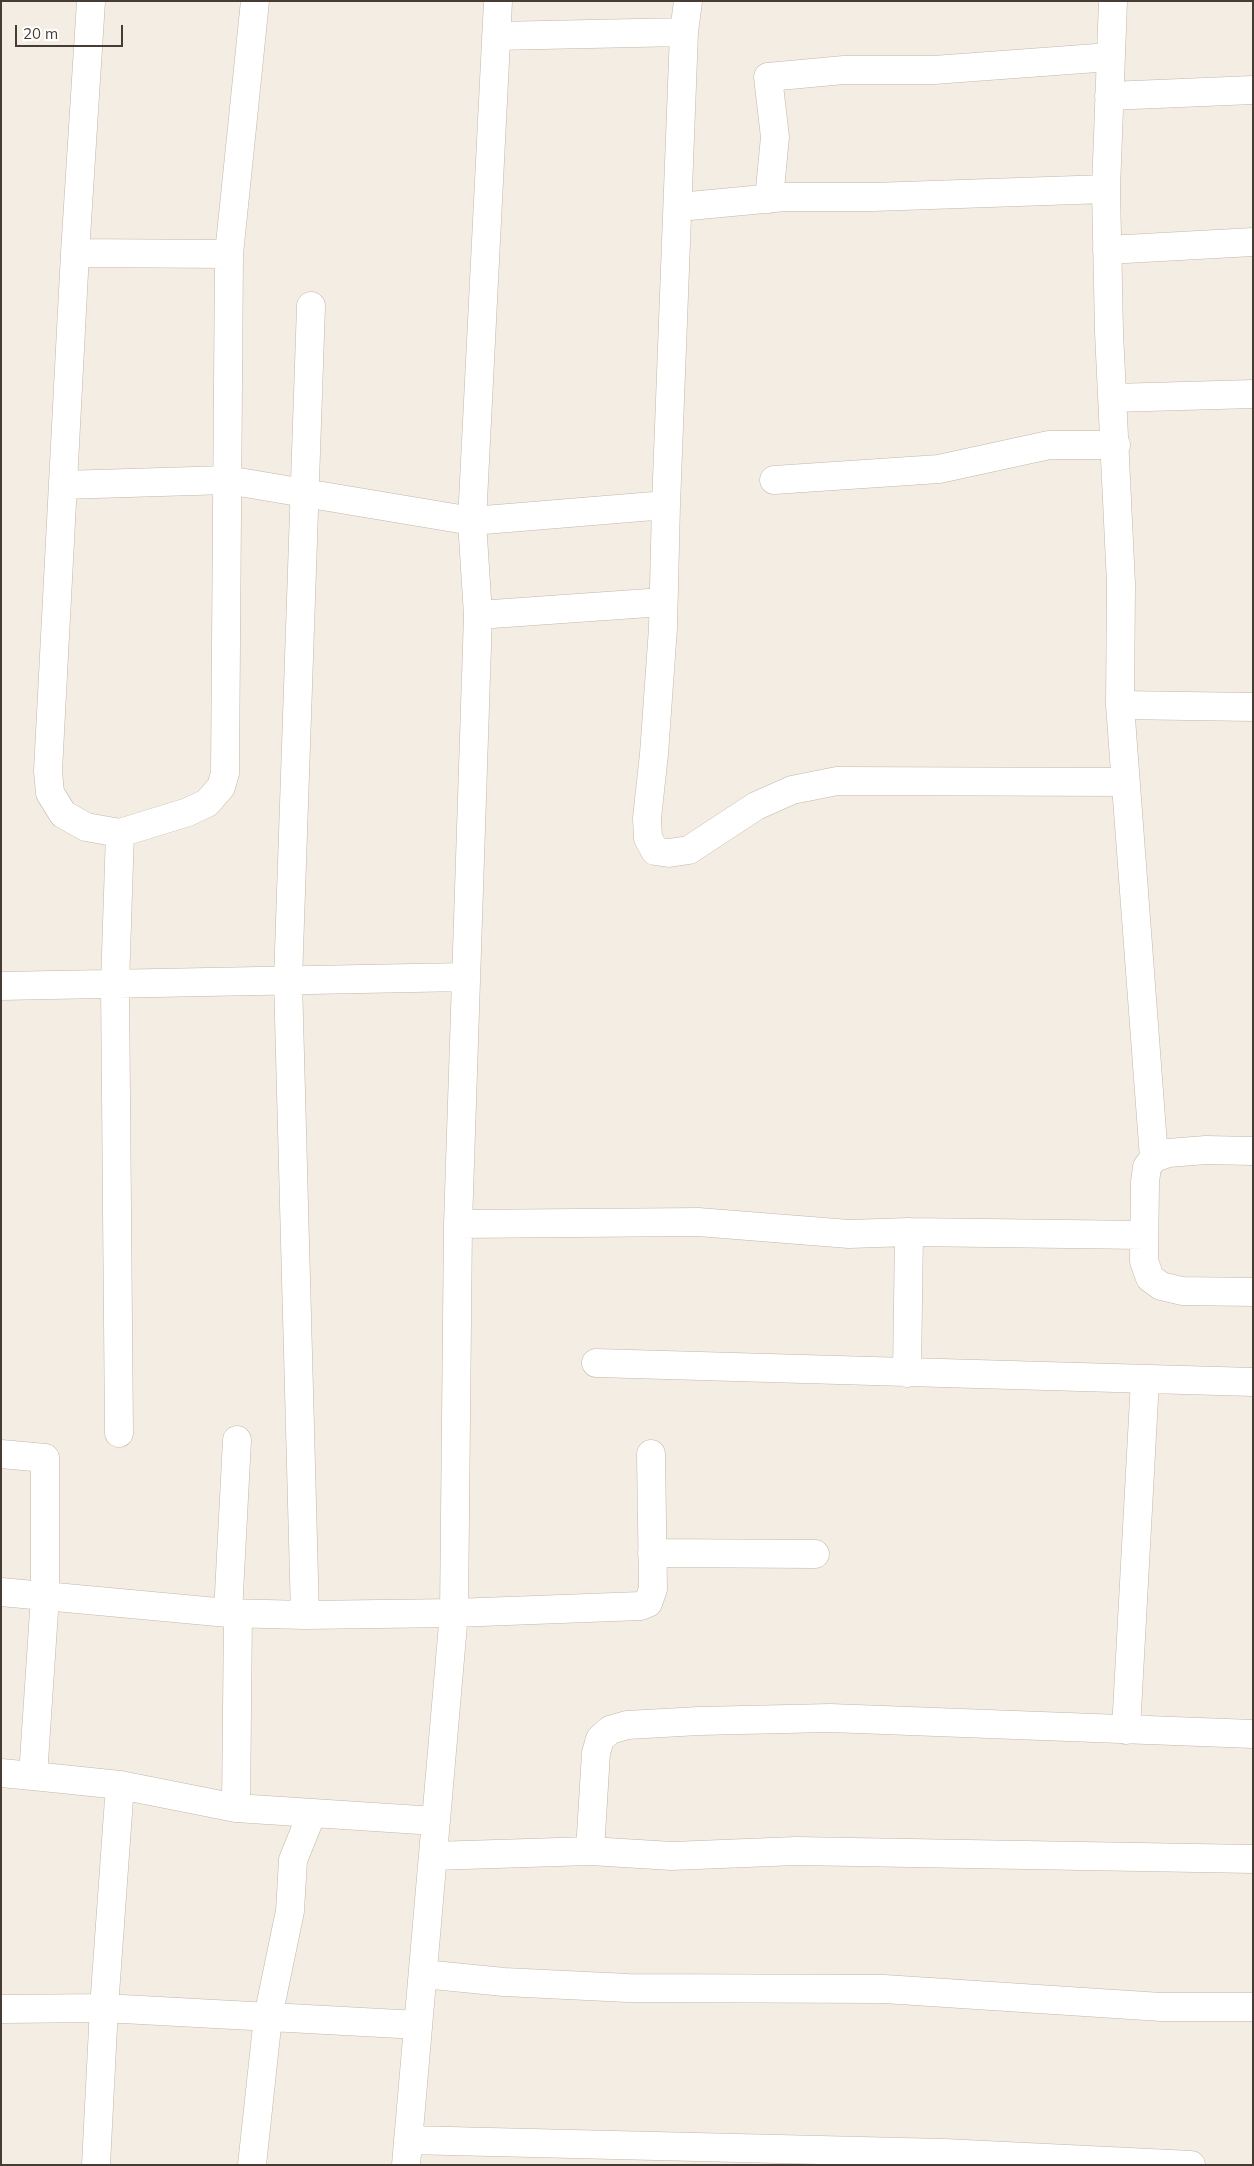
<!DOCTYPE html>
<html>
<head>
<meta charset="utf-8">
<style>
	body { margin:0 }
	#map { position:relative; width:1254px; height:2166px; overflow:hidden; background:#f4ede3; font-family:Mulish,sans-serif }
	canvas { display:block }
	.frame { position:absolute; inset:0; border:2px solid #473c33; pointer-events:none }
	.scale { position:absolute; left:15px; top:25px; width:108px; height:22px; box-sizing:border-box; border:2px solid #473c33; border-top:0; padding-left:6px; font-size:15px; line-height:18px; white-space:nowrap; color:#473c33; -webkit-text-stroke:4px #fff; paint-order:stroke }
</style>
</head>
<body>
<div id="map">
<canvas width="1254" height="2166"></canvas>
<div class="frame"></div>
<div class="scale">20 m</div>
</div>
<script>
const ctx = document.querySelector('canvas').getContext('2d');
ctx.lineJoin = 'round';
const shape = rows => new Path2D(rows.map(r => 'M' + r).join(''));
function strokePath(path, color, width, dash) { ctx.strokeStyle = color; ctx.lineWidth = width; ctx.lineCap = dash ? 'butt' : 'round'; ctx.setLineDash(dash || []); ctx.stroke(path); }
const minor = shape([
	[91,1,75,253,48,771,50,793,63,814,86,827,120,833,115,984,119,1433],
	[1113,1,1106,189,1109,332,1121,584,1120,705,1154,1158],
	[496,36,684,32],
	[1109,96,1253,90],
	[769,199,775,137,768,77,844,70,934,70,1110,57],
	[679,207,785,197,873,197,1106,189],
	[1107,250,1253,242],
	[75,253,229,254],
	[1113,398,1253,394],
	[774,480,939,469,1049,445,1116,445],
	[63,485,227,480,472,521,666,505,684,32,688,1],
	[666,505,663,628,654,754,647,818,648,838,655,851,669,853,689,850,756,806,792,790,837,781,1126,782],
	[478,615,663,602],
	[1120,705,1253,707],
	[120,833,188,812,207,803,221,787,225,773,229,254,255,1],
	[1,986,465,977],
	[1253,1151,1206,1150,1168,1153,1154,1158,1147,1167,1145,1182,1144,1261,1150,1278,1161,1286,1182,1291,1253,1292],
	[458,1224,698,1222,849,1234,909,1232,1144,1235],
	[596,1363,1253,1382],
	[907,1373,909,1232],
	[1,1454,45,1458,45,1596,33,1776,120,1785],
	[652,1553,815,1554],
	[1,1592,228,1613,305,1615,454,1613,641,1606,648,1603,653,1589,651,1454],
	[228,1613,237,1440],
	[305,1615,288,980,311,306],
	[1126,1730,1145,1380],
	[1,1773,33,1776],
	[236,1808,435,1821],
	[590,1851,596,1753,600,1739,610,1730,627,1725,699,1721,830,1718,1253,1734],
	[433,1856,590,1851,672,1856,796,1851,1253,1859],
	[423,1974,504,1982,628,1988,884,1989,1161,2007,1253,2007],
	[1,2009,104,2008,418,2025],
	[408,2140,944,2153,1191,2165],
	[96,2165,104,2008,120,1785,236,1808,238,1613],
	[252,2165,268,2017,290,1911,293,1860,312,1813],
	[406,2165,454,1613,458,1224,478,615,472,521,498,1]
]);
strokePath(minor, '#c3b6a8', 29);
strokePath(minor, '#fff', 28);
</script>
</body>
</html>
